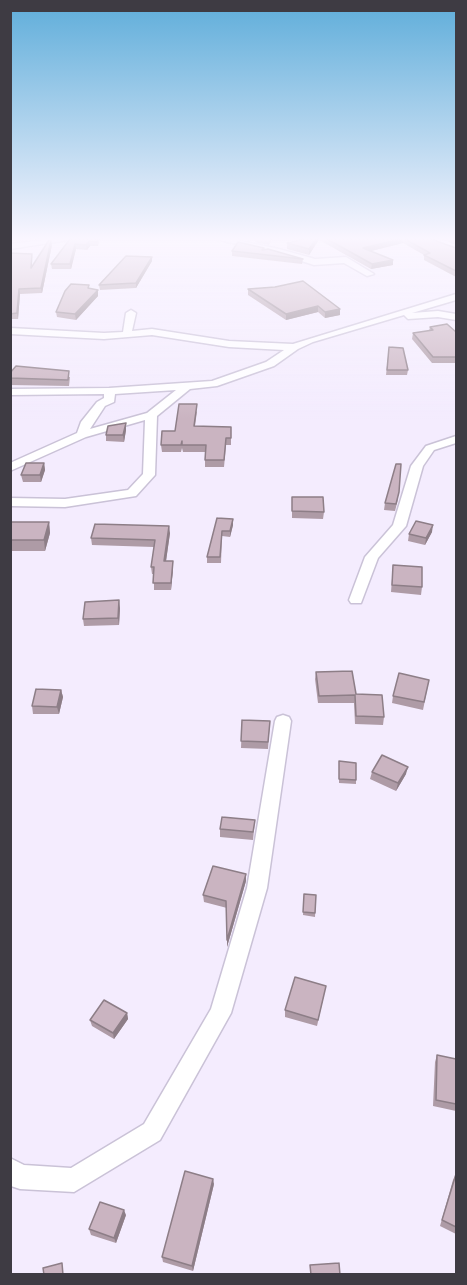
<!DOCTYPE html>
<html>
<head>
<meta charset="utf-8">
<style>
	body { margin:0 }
	#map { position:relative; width:467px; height:1285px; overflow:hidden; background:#f4ecfe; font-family:Cabin,sans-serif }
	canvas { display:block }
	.frame { position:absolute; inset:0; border:12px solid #3e3b43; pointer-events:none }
</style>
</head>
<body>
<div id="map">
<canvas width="467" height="1285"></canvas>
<div class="frame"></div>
</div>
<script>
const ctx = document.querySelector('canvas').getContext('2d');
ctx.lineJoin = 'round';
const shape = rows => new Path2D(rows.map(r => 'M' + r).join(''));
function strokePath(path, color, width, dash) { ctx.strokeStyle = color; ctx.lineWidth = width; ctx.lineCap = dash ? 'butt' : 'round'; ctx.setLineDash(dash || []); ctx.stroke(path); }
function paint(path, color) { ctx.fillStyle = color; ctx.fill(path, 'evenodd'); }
const minor = shape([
	[52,239,75,239,10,249,10,244,52,239],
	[215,239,231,239,279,249,315,259,346,257,374,274,367,276,344,263,314,265,277,253,215,239],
	[456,294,456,300,412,313,438,311,456,314,456,320,438,317,408,319,404,315,313,342,298,349,274,366,217,386,190,389,157,416,155,475,136,496,65,507,10,506,10,498,65,499,128,490,143,474,145,420,86,437,10,471,10,463,77,433,81,422,97,402,104,398,104,394,10,395,10,389,109,388,212,381,266,362,284,350,229,347,152,335,104,339,10,334,10,328,104,333,123,332,126,313,131,310,136,313,132,331,152,329,229,341,293,344,456,294],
	[176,390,147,413,90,429,105,406,114,402,115,394,176,390],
	[456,436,456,443,434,450,423,466,406,526,378,558,361,603,351,603,349,600,365,557,393,525,411,466,426,446,456,436],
	[283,715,289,717,291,721,267,888,231,1013,160,1140,74,1192,20,1189,11,1186,10,1158,24,1165,71,1168,144,1124,211,1009,247,888,275,721,277,717,283,715]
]);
strokePath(minor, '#cac2d7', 3);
paint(minor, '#fff');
paint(shape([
	[70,239,100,239,98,246,90,246,87,250,76,249,71,269,52,269,51,264],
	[255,239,272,239,269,245,255,242],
	[316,239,318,239,318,241,309,255,287,249,287,243],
	[321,239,431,239,456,248,456,277,424,260,424,255,403,243,371,251,393,260,393,265,371,269,321,241],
	[441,239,456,239,456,245],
	[52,245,42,293,20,294,18,319,10,319,10,253,32,254,32,266],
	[264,248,264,250,303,259,302,264,232,256,232,251],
	[152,257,152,261,136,288,100,290,99,285],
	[89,285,89,288,98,290,98,296,76,320,57,317,56,312],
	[248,289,340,309,340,315,325,318,318,312,286,320,248,295],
	[430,327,456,332,456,363,432,363,412,339,413,333,429,331],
	[389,347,408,370,407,375,386,375],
	[10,373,70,377,69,386,10,385],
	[197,411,195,426,231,434,231,445,226,445,224,467,205,467,205,452,183,452,182,448,181,452,162,452,161,445,175,431],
	[126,423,126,430,124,442,106,441,106,435],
	[44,463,45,470,41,482,23,482,21,475],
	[292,497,324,512,323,519,292,518],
	[398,499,395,511,384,510,385,503],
	[217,518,233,525,230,537,222,536,221,563,207,563,207,557],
	[10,522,49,522,50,533,45,551,10,551],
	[432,532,425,545,408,541,409,534],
	[170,533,166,561,173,561,173,568,171,590,154,590,154,574,152,574,151,567,154,547,92,545,91,538],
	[393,565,422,587,421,595,391,592],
	[120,608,119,625,84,626,83,619],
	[316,672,356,694,384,717,383,725,355,724,354,703,318,703,315,679],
	[429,680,423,710,392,703,393,696],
	[61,690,63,697,59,714,33,714,32,706],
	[242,720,270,721,268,749,241,748],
	[339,761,356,780,356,784,339,783],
	[372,772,406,774,396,791,370,779],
	[255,820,253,840,220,837,220,829],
	[246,881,227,947,227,908,204,902,203,895],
	[304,894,316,895,315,917,303,915],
	[326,986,317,1026,285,1017,285,1010],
	[127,1013,128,1019,114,1039,92,1026,90,1020],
	[437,1055,456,1059,456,1111,433,1106,435,1062],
	[456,1174,456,1234,440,1226,453,1180],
	[214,1184,193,1271,163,1262,162,1257],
	[126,1215,116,1243,91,1235,89,1229]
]), '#ae9ba6');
paint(shape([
	[316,239,318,239,318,241,309,255,309,249],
	[400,239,403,239,403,243,363,253,363,248],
	[51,240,52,245,42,293,41,288],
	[89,241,90,246,87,250,86,245],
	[75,244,76,249,71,269,70,264],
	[152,257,152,261,136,288,136,283],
	[393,260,393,265,371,269,372,264],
	[19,289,20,294,18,319,17,313],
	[98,290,98,296,76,320,75,314],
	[318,306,318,312,286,320,286,314],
	[340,309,340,315,325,318,325,312],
	[126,423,126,430,124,442,123,435],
	[44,463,45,470,41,482,40,475],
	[233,519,233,525,230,537,230,531],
	[49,522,50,533,45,551,44,540],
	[433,525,432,532,425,545,426,538],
	[169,526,170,533,165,568,164,561],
	[173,561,173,568,171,590,171,583],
	[119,600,120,608,119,625,118,618],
	[61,690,63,697,59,714,57,707],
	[408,767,406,774,396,791,398,783],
	[246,874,246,881,227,947,227,940],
	[127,1013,128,1019,114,1039,113,1033],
	[213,1179,214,1184,193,1271,192,1266],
	[124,1210,126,1215,116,1243,114,1238]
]), '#8d7e87');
const building = shape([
	[70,239,98,239,97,242,89,241,86,245,75,244,70,264,51,264,70,239],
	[305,239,316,239,309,249,287,243,305,239],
	[327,239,400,239,363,248,393,260,372,264,327,239],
	[405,239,431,239,456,248,456,271,424,255,430,253,405,239],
	[49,240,51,240,41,288,19,289,17,313,10,314,10,253,32,254,31,268,49,240],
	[238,242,264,248,262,250,268,249,303,259,232,251,238,242],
	[126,256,152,257,136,283,99,285,126,256],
	[303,281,340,309,325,312,318,306,286,314,248,289,275,287,303,281],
	[71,284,89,285,88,288,98,290,75,314,56,312,65,291,71,284],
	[447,324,456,332,456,357,433,357,413,333,433,330,430,327,447,324],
	[389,347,403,348,408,370,387,370,389,347],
	[16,366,69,371,68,380,10,378,10,373,16,366],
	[179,404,197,404,194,426,231,427,231,438,226,438,224,460,205,460,206,445,182,445,182,441,181,445,161,445,162,431,175,431,179,404],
	[126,423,123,435,106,435,108,426,126,423],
	[26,463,44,463,40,475,21,475,26,463],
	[396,464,401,464,399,492,396,504,385,503,396,464],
	[292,497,323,497,324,512,292,511,292,497],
	[217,518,233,519,230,531,222,531,220,557,207,557,217,518],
	[416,521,433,525,426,538,409,534,416,521],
	[10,522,49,522,44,540,10,540,10,522],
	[95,524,169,526,164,561,173,561,171,583,153,583,154,567,151,567,155,540,91,538,95,524],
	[393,565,422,567,422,587,392,585,393,565],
	[119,600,118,618,83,619,85,602,119,600],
	[352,671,356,694,382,695,384,717,356,716,355,695,319,696,316,672,352,671],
	[399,673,429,680,424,702,393,696,399,673],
	[36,689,61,690,57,707,32,706,36,689],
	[242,720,270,721,268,742,241,741,242,720],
	[382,755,408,767,398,783,372,772,382,755],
	[339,761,356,763,356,780,339,779,339,761],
	[222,817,255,820,253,832,220,829,222,817],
	[213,866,246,874,227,940,226,901,203,895,213,866],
	[304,894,316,895,315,913,303,912,304,894],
	[295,977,326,986,318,1020,285,1010,295,977],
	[104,1000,127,1013,113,1033,90,1020,104,1000],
	[437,1055,456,1059,456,1104,436,1100,437,1055],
	[185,1171,213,1179,192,1266,162,1257,185,1171],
	[456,1174,456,1227,442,1220,456,1174],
	[100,1202,124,1210,114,1238,89,1229,100,1202],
	[62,1263,63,1275,44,1275,43,1268,62,1263],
	[339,1263,340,1275,311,1275,310,1265,339,1263]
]);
paint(building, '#cab4c1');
strokePath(building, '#8d7e87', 1.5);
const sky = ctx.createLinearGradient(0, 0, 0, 419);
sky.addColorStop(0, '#5eadda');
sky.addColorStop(0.57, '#faf6ff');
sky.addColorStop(1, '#faf6ff00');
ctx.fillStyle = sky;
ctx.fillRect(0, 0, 467, 419);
</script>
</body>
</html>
